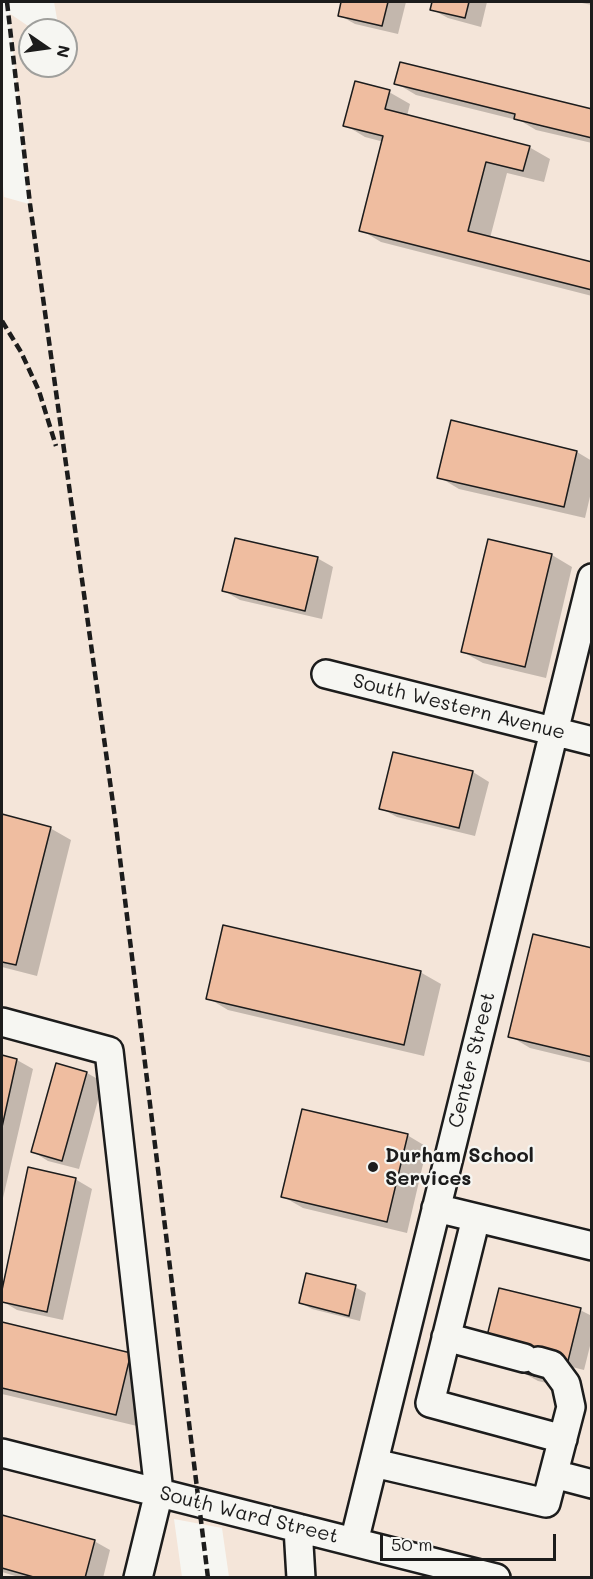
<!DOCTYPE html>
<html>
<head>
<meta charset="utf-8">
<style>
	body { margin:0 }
	#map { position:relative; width:593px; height:1579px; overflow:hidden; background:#f6f6f2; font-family:Mali,sans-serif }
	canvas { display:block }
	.frame { position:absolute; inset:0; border:3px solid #1c1c1c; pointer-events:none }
	.north { position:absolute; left:18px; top:18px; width:60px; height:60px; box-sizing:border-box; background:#f6f6f2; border:2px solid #9f9f9c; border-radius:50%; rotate:103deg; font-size:16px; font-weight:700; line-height:24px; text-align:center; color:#1c1c1c }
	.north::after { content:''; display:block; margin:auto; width:21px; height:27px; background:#1c1c1c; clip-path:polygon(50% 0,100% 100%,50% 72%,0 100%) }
	.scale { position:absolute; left:380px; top:1534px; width:176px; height:27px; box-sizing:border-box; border:3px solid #1c1c1c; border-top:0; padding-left:8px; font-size:18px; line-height:21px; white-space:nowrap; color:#1c1c1c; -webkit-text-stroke:4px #f6f6f2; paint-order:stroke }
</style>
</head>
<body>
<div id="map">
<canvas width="593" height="1579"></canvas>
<div class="frame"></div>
<div class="north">N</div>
<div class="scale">50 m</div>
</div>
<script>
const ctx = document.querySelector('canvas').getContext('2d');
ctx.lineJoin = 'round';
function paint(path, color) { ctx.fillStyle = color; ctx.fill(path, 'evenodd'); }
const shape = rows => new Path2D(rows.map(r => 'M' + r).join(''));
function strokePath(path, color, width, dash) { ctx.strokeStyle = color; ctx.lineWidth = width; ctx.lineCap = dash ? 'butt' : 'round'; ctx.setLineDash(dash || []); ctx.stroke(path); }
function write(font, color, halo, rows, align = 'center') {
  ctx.font = font + ' Mali,sans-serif'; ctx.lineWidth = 4.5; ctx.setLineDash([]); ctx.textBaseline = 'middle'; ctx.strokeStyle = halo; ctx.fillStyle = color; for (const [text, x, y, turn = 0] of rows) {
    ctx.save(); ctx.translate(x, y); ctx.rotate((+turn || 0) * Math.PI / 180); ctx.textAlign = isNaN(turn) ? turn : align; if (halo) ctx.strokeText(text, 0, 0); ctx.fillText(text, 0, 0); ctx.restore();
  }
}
paint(shape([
	[54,2,591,2,591,1577,229,1577,222,1528,174,1519,182,1577,2,1577,2,175,4,197,29,204,9,13,34,30,30,30,30,66,66,66,66,30,59,30]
]), '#f4e5d9');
paint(shape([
	[342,2,406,2,398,34,355,24,339,15],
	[433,2,487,2,481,27,448,18,431,9],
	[577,2,592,2,592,5],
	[396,83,592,111,592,143,536,130,521,121,416,95],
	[389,92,410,104,407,116,529,147,550,159,544,182,507,173,490,238,592,264,592,296,381,242,361,230,384,142,365,137,345,125],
	[452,422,577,452,592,461,592,488,585,518,459,489,439,477],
	[489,541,552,555,572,567,546,678,483,663,463,652],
	[317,558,333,567,322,619,240,600,224,591],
	[473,772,489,782,475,836,397,817,380,808],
	[2,816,50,828,71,840,37,976,2,967],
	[592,949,592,1063,530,1048,510,1036],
	[420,972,441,984,424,1056,228,1010,208,998],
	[2,1057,17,1060,33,1069,3,1198,2,1198],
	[57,1065,87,1073,103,1082,79,1169,48,1161,32,1151],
	[407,1135,427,1147,407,1233,303,1208,282,1196],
	[29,1169,75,1179,92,1189,63,1320,17,1310,2,1301],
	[355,1287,366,1293,360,1321,312,1309,301,1303],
	[580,1310,592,1316,592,1338,584,1370,556,1363,551,1384,538,1381,522,1372],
	[2,1324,131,1354,151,1366,137,1426,2,1394],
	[2,1517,94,1541,110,1550,103,1578,22,1578,2,1572]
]), '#0003');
const building = shape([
	[341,2,388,2,382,26,338,16,341,2],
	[432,2,469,2,465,18,430,10,432,2],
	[400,62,592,109,592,138,514,119,515,114,394,84,400,62],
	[355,81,390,90,385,109,530,146,523,171,486,162,468,231,592,262,592,290,359,231,383,136,343,126,355,81],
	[451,420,577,451,564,507,437,478,451,420],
	[235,538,318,557,305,611,222,591,235,538],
	[488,539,552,554,525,667,461,652,488,539],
	[393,752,473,771,459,828,379,809,393,752],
	[2,814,51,827,16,965,2,962,2,814],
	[223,925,421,971,404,1045,206,999,223,925],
	[533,934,592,948,592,1057,508,1037,533,934],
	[2,1055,17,1059,2,1127,2,1055],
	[56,1063,87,1072,62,1161,31,1152,56,1063],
	[302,1109,408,1134,387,1222,281,1197,302,1109],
	[28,1167,76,1178,47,1312,2,1302,2,1290,28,1167],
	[306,1273,356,1285,349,1316,299,1303,306,1273],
	[499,1288,581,1308,568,1361,540,1355,535,1376,520,1372,526,1350,486,1340,499,1288],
	[2,1322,131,1353,116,1415,2,1388,2,1322],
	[2,1515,95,1540,85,1578,37,1578,2,1568,2,1515]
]);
paint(building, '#efbda0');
strokePath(building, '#1c1c1c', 1.5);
const minor = shape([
	[326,674,592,741],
	[2,1022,109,1051,159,1492,138,1578],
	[436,1208,592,1246],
	[476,1218,430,1403,563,1439],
	[446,1337,524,1358],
	[2,1453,496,1578],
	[374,1463,546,1503,571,1407,566,1384,552,1365,538,1361],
	[554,1474,592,1484],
	[298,1528,301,1578],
	[354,1542,592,578]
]);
strokePath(minor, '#1c1c1c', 32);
strokePath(minor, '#f6f6f2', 27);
strokePath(shape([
	[7,2,30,204,115,818,208,1578],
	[2,321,21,352,39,391,56,446]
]), '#1c1c1c', 4.5, [9, 4.5]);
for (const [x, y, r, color] of [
	[373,1167,6,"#1c1c1c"]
]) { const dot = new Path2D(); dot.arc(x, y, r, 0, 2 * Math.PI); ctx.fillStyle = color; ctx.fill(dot); strokePath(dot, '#f6f6f2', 2); }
write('20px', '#1c1c1c', '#f6f6f2', [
	["South Western Avenue",459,707,14],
	["Center Street",472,1060,-76],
	["South Ward Street",249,1515,14]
]);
write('bold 20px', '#1c1c1c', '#f6f6f2', [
	["Durham School",385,1156],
	["Services",385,1179]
], 'left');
</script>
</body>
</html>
